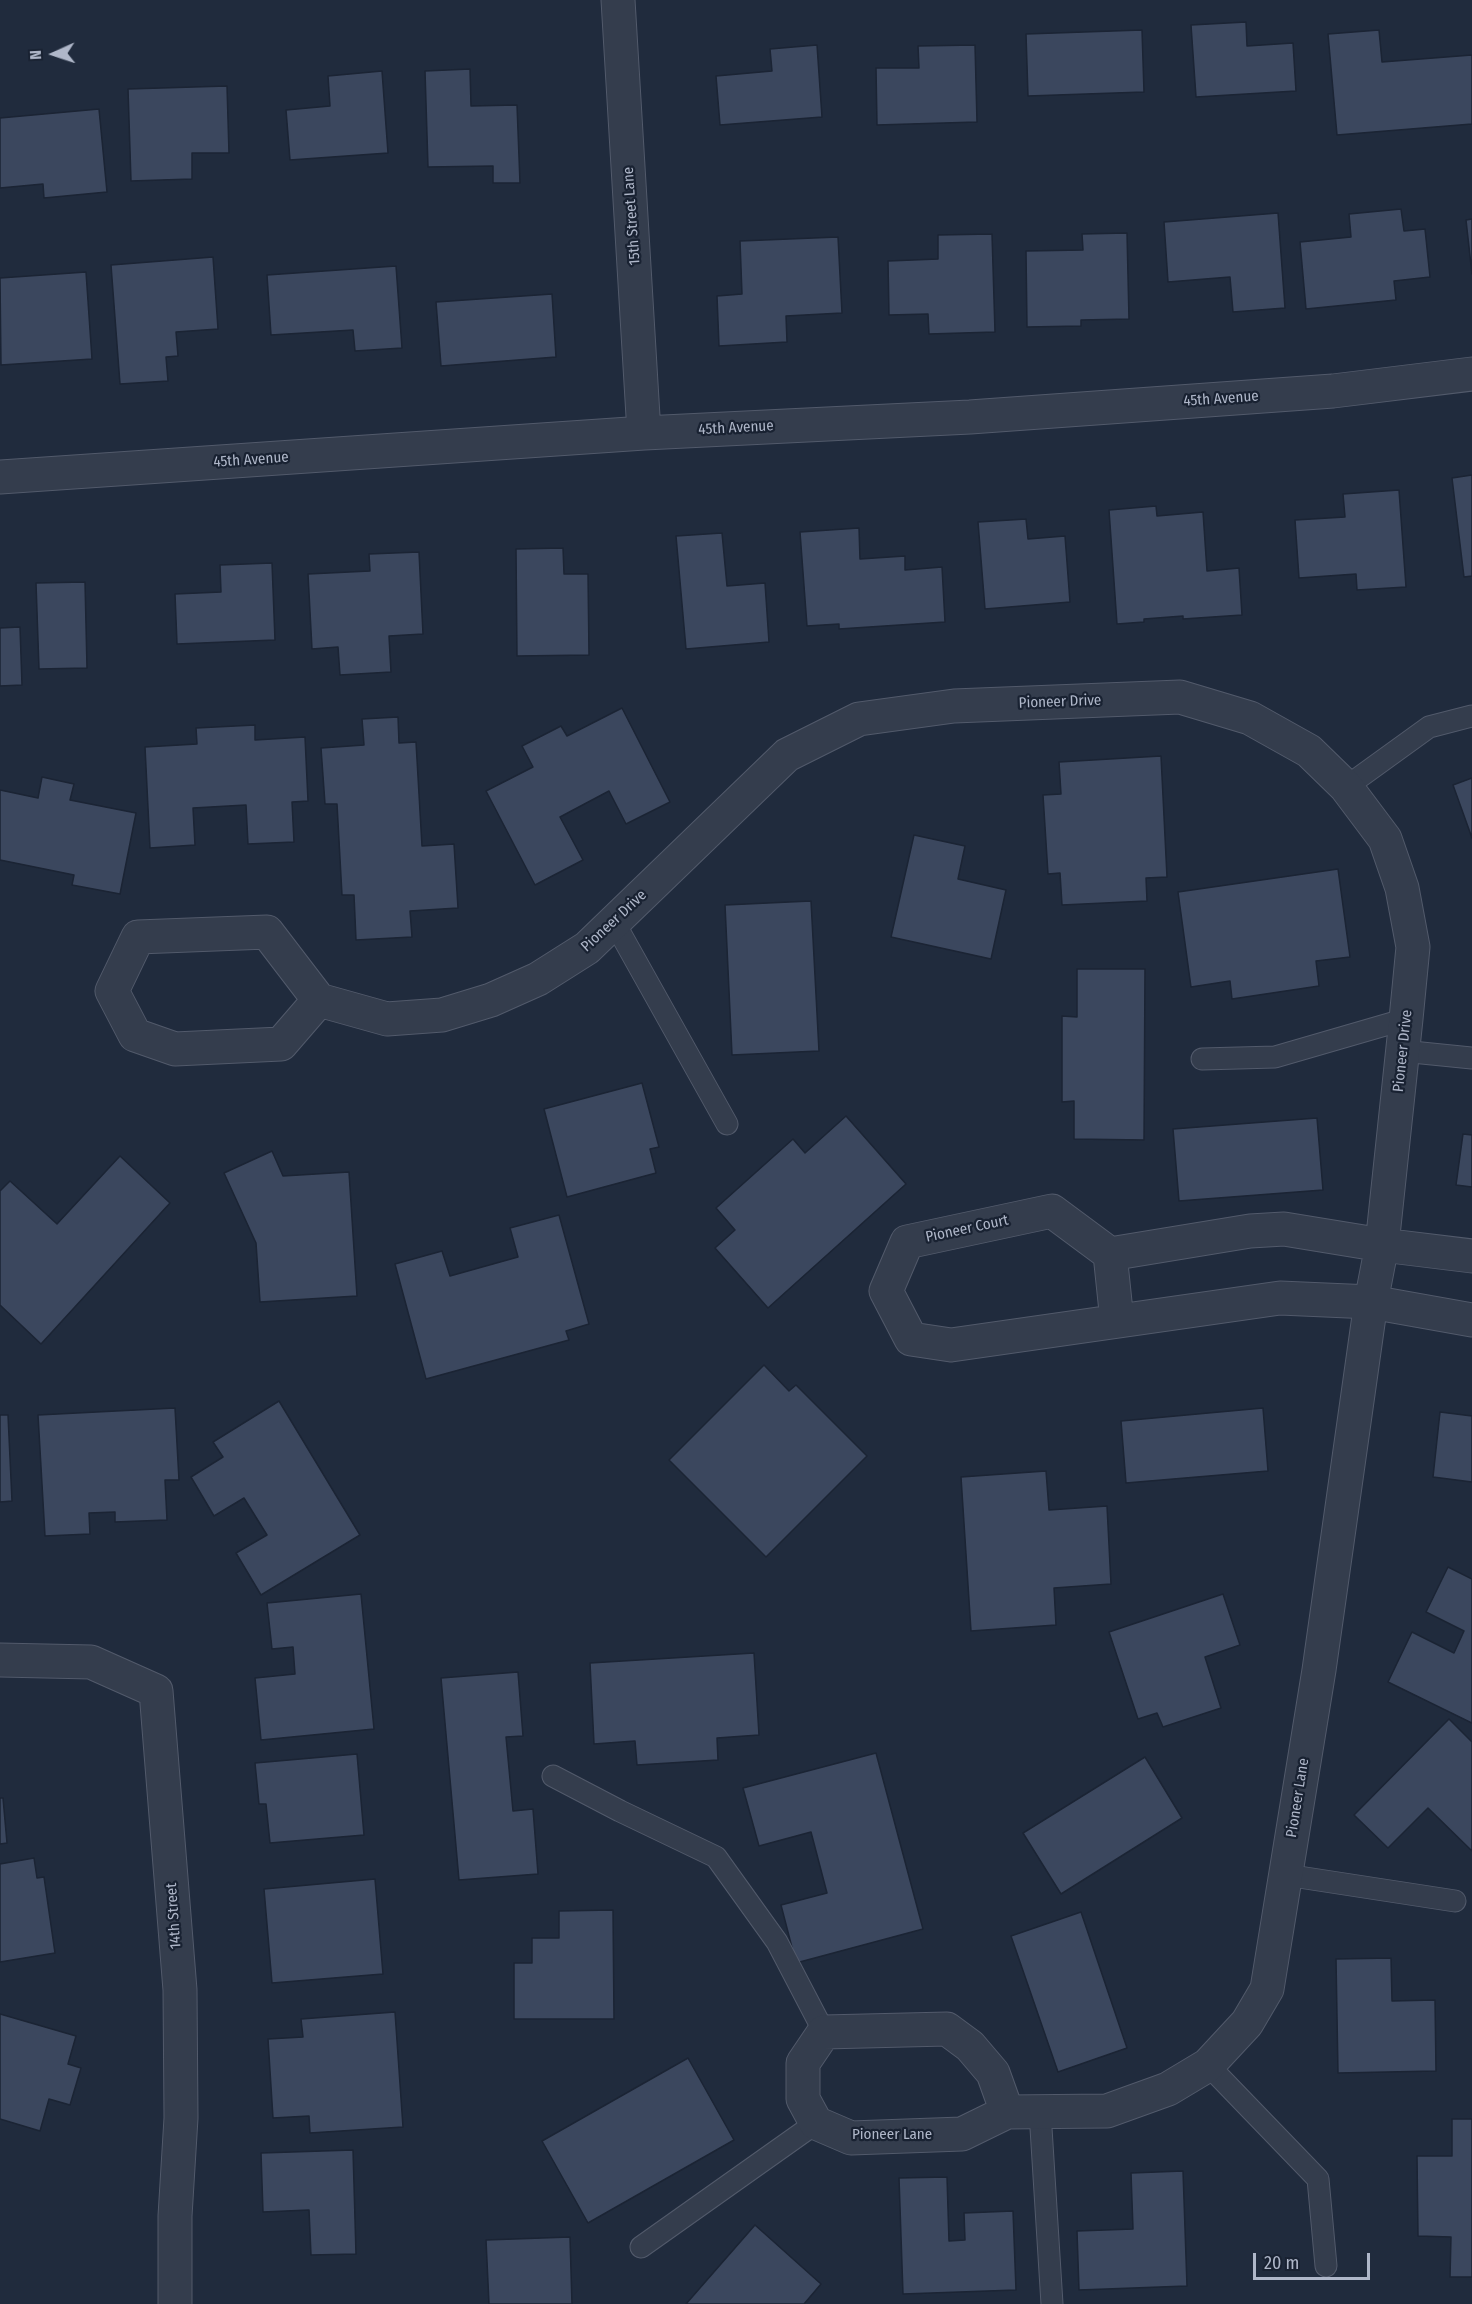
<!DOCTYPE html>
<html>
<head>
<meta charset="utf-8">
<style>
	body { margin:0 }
	#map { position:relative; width:1472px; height:2304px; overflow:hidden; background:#202b3d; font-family:"Fira Sans Condensed",sans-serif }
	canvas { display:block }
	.north { position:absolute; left:24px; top:24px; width:60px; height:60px; -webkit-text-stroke:4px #192232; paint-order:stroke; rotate:267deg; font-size:16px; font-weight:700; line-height:24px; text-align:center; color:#afb7c9 }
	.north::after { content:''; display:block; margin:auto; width:21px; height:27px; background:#afb7c9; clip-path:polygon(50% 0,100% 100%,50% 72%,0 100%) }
	.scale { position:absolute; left:1253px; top:2253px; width:117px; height:27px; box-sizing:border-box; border:3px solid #afb7c9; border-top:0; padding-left:8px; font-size:18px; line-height:21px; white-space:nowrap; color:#afb7c9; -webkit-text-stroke:4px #192232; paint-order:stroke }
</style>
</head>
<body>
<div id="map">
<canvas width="1472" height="2304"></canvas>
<div class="north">N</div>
<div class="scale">20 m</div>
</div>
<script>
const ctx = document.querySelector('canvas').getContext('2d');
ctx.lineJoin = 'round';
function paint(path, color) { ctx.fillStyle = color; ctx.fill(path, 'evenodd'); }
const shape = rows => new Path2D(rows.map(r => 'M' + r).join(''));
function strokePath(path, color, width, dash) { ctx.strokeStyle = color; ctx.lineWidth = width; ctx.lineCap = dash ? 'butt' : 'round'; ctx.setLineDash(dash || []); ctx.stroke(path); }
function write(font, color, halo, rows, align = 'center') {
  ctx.font = font + ' "Fira Sans Condensed",sans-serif'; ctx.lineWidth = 4.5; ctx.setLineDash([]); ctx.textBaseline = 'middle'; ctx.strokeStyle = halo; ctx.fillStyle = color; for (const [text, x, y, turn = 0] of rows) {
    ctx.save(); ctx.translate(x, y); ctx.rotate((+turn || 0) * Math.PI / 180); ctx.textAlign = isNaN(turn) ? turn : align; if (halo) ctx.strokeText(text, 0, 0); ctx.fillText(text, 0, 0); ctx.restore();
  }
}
const building = shape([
	[1246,22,1247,46,1293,43,1296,91,1196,97,1191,25,1246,22],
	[1142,30,1144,92,1028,96,1026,34,1142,30],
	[1379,30,1382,62,1472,55,1472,124,1337,135,1328,34,1379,30],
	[817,45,822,117,720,125,716,76,772,71,770,49,817,45],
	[975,45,977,122,877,125,876,68,919,68,918,46,975,45],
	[470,69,471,106,517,105,520,183,493,183,493,166,428,167,425,71,470,69],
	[382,71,388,153,290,160,286,110,330,106,328,76,382,71],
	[227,86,229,153,192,153,192,179,131,181,128,89,227,86],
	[99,109,107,192,44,198,43,184,0,188,0,118,99,109],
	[1401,209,1404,231,1425,229,1430,277,1394,281,1396,300,1306,309,1300,242,1351,237,1349,214,1401,209],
	[1278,213,1285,308,1233,312,1230,277,1168,282,1164,222,1278,213],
	[1472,219,1472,274,1466,220,1472,219],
	[1127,233,1129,319,1081,320,1081,326,1027,327,1026,251,1083,250,1082,234,1127,233],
	[992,234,995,332,929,334,928,314,889,315,888,261,938,259,938,235,992,234],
	[838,237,842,313,786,316,787,342,719,346,717,296,742,294,740,241,838,237],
	[213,257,218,329,176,332,178,356,166,357,168,381,120,384,111,265,213,257],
	[396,266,402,348,355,351,353,330,271,335,267,275,396,266],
	[86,272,92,359,1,365,0,278,86,272],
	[552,294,556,357,441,366,436,302,552,294],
	[1472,475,1472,576,1464,577,1452,478,1472,475],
	[1399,490,1406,587,1357,590,1356,574,1299,578,1295,520,1345,517,1343,494,1399,490],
	[1156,506,1157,516,1203,512,1207,571,1239,568,1242,615,1183,619,1183,616,1144,619,1144,622,1117,624,1109,510,1156,506],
	[1026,519,1028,539,1065,536,1070,602,985,609,978,522,1026,519],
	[859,528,860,559,905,556,905,570,942,567,945,622,839,629,839,624,807,626,800,532,859,528],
	[722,533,727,586,765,583,769,642,686,649,676,536,722,533],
	[563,548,564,574,588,574,589,655,517,656,516,549,563,548],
	[419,552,423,634,389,636,391,672,340,675,338,647,312,649,308,574,370,571,369,554,419,552],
	[272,563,275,640,177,644,175,594,221,592,220,565,272,563],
	[85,582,87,668,39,669,36,583,85,582],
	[20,627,22,685,0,686,0,628,20,627],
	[622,708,670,802,626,824,609,791,560,817,583,860,535,885,486,791,533,767,522,746,561,726,567,736,622,708],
	[398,717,399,743,416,742,422,846,454,844,458,908,410,911,412,937,356,940,354,895,342,895,337,804,325,804,321,748,364,745,362,719,398,717],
	[255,725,255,740,305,737,308,801,292,802,294,842,248,844,246,805,193,808,195,845,150,848,145,747,197,744,196,728,255,725],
	[1161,756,1167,877,1146,878,1147,901,1062,905,1060,873,1048,874,1043,795,1061,794,1059,762,1161,756],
	[42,777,74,784,70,800,136,813,120,894,72,885,74,875,0,860,0,790,38,798,42,777],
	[1472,778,1472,838,1453,785,1472,778],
	[914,835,965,846,958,879,1006,890,991,959,891,937,914,835],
	[1338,869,1350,957,1316,961,1319,986,1232,999,1230,981,1191,987,1178,892,1338,869],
	[811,901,819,1051,732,1055,725,905,811,901],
	[1077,969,1145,969,1144,1140,1074,1139,1074,1101,1062,1102,1062,1016,1077,1017,1077,969],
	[642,1083,659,1147,650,1149,656,1173,567,1197,544,1109,642,1083],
	[846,1116,906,1184,768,1308,715,1248,735,1230,716,1208,793,1139,805,1153,846,1116],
	[1317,1118,1323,1190,1179,1201,1173,1129,1317,1118],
	[1463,1134,1472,1135,1472,1187,1456,1185,1463,1134],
	[272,1151,283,1176,349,1172,357,1296,260,1302,256,1243,224,1173,272,1151],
	[120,1156,170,1203,41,1344,0,1305,0,1191,10,1181,57,1224,120,1156],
	[559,1215,589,1324,566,1331,569,1340,426,1379,395,1264,442,1251,450,1276,518,1257,510,1228,559,1215],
	[764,1365,789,1391,796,1385,867,1456,766,1557,669,1460,764,1365],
	[279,1401,360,1535,261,1595,236,1553,267,1535,244,1498,214,1516,191,1477,223,1457,213,1442,279,1401],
	[175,1408,179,1480,165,1480,167,1520,115,1522,115,1512,89,1513,90,1534,45,1536,38,1415,175,1408],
	[1263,1408,1268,1471,1126,1483,1121,1421,1263,1408],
	[1440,1412,1472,1416,1472,1482,1433,1477,1440,1412],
	[0,1415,8,1415,12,1501,0,1502,0,1415],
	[1046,1471,1049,1510,1107,1506,1111,1584,1054,1588,1056,1625,971,1631,961,1477,1046,1471],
	[1448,1567,1472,1579,1472,1723,1388,1682,1412,1632,1454,1653,1464,1631,1426,1612,1448,1567],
	[361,1594,374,1729,261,1740,255,1678,295,1674,293,1647,272,1649,267,1603,361,1594],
	[1223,1594,1240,1645,1205,1657,1221,1708,1163,1727,1157,1713,1138,1719,1109,1632,1223,1594],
	[754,1653,759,1735,717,1738,718,1760,637,1765,635,1741,594,1744,590,1663,754,1653],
	[518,1672,523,1736,506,1737,513,1811,533,1809,538,1874,459,1880,441,1678,518,1672],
	[1449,1719,1472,1742,1472,1851,1428,1808,1388,1848,1354,1815,1449,1719],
	[876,1753,923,1929,796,1963,781,1905,827,1893,811,1832,759,1846,743,1788,876,1753],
	[357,1754,364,1835,270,1843,266,1804,259,1804,255,1763,357,1754],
	[1145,1757,1182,1818,1061,1894,1023,1833,1145,1757],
	[0,1798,3,1798,7,1843,0,1844,0,1798],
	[34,1858,37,1878,44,1877,55,1953,0,1962,0,1864,34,1858],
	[375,1879,383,1974,272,1983,264,1889,375,1879],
	[613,1910,614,2019,514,2019,514,1963,532,1963,532,1938,559,1938,559,1911,613,1910],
	[1081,1912,1127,2048,1058,2072,1011,1936,1081,1912],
	[1391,1958,1392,2001,1435,2000,1436,2071,1338,2073,1336,1959,1391,1958],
	[395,2012,403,2127,310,2133,309,2116,273,2118,268,2039,303,2037,301,2019,395,2012],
	[0,2014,76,2036,68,2064,81,2068,70,2105,49,2099,40,2131,0,2119,0,2014],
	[688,2058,734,2140,588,2223,542,2141,688,2058],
	[1452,2119,1472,2119,1472,2277,1450,2277,1451,2237,1418,2236,1417,2156,1452,2156,1452,2119],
	[353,2150,356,2254,311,2255,309,2210,263,2212,261,2153,353,2150],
	[1183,2171,1187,2286,1079,2290,1077,2231,1133,2229,1131,2173,1183,2171],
	[947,2177,949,2241,965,2240,964,2213,1013,2211,1016,2290,903,2294,899,2178,947,2177],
	[755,2225,821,2284,804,2304,686,2304,755,2225],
	[570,2237,572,2304,489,2304,486,2240,570,2237]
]);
paint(building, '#3b475e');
strokePath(building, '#1b2434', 1.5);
const service = shape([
	[1346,787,1429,727,1472,716],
	[614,922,727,1124],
	[1402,1051,1472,1058],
	[1202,1059,1275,1057,1406,1019],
	[553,1776,620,1811,716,1857,777,1942,824,2032],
	[1286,1875,1455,1901],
	[1208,2065,1318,2179,1326,2266],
	[1040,2112,1052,2304],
	[641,2247,816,2123]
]);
const minor = shape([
	[618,0,644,433],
	[0,477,644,433,970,417,1333,391,1472,374],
	[319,1000,281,1044,175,1049,135,1035,112,991,138,937,267,932,319,1000,387,1019,442,1015,491,1000,538,979,587,948,787,755,859,719,954,706,1180,697,1250,718,1309,751,1346,787,1385,839,1402,888,1413,947,1406,1019,1382,1245,1371,1302,1319,1670,1267,1989,1247,2023,1208,2065,1168,2089,1107,2111,1007,2112,962,2134,851,2138,816,2123,803,2099,803,2063,824,2032,947,2029,970,2046,993,2073,1007,2112],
	[1110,1254,1117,1321],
	[1472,1256,1382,1245,1284,1229,1250,1231,1110,1254,1052,1211,907,1242,886,1291,911,1339,951,1345,1280,1298,1371,1302,1472,1320],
	[0,1660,91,1662,156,1691,180,1990,181,2118,175,2216,175,2304]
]);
strokePath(service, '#525a6b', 23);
strokePath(minor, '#525a6b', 35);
strokePath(service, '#343d4d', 21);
strokePath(minor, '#343d4d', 33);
write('15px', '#afb7c9', '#192232', [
	["15th Street Lane",632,216,-94],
	["45th Avenue",1221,399,-4],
	["45th Avenue",736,428,-3],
	["45th Avenue",251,460,-4],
	["Pioneer Drive",1060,702,-2],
	["Pioneer Drive",614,921,-43],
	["Pioneer Drive",1403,1051,-84],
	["Pioneer Court",967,1229,-12],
	["Pioneer Lane",1298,1798,-81],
	["14th Street",174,1916,-94],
	["Pioneer Lane",892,2135]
]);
</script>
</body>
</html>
